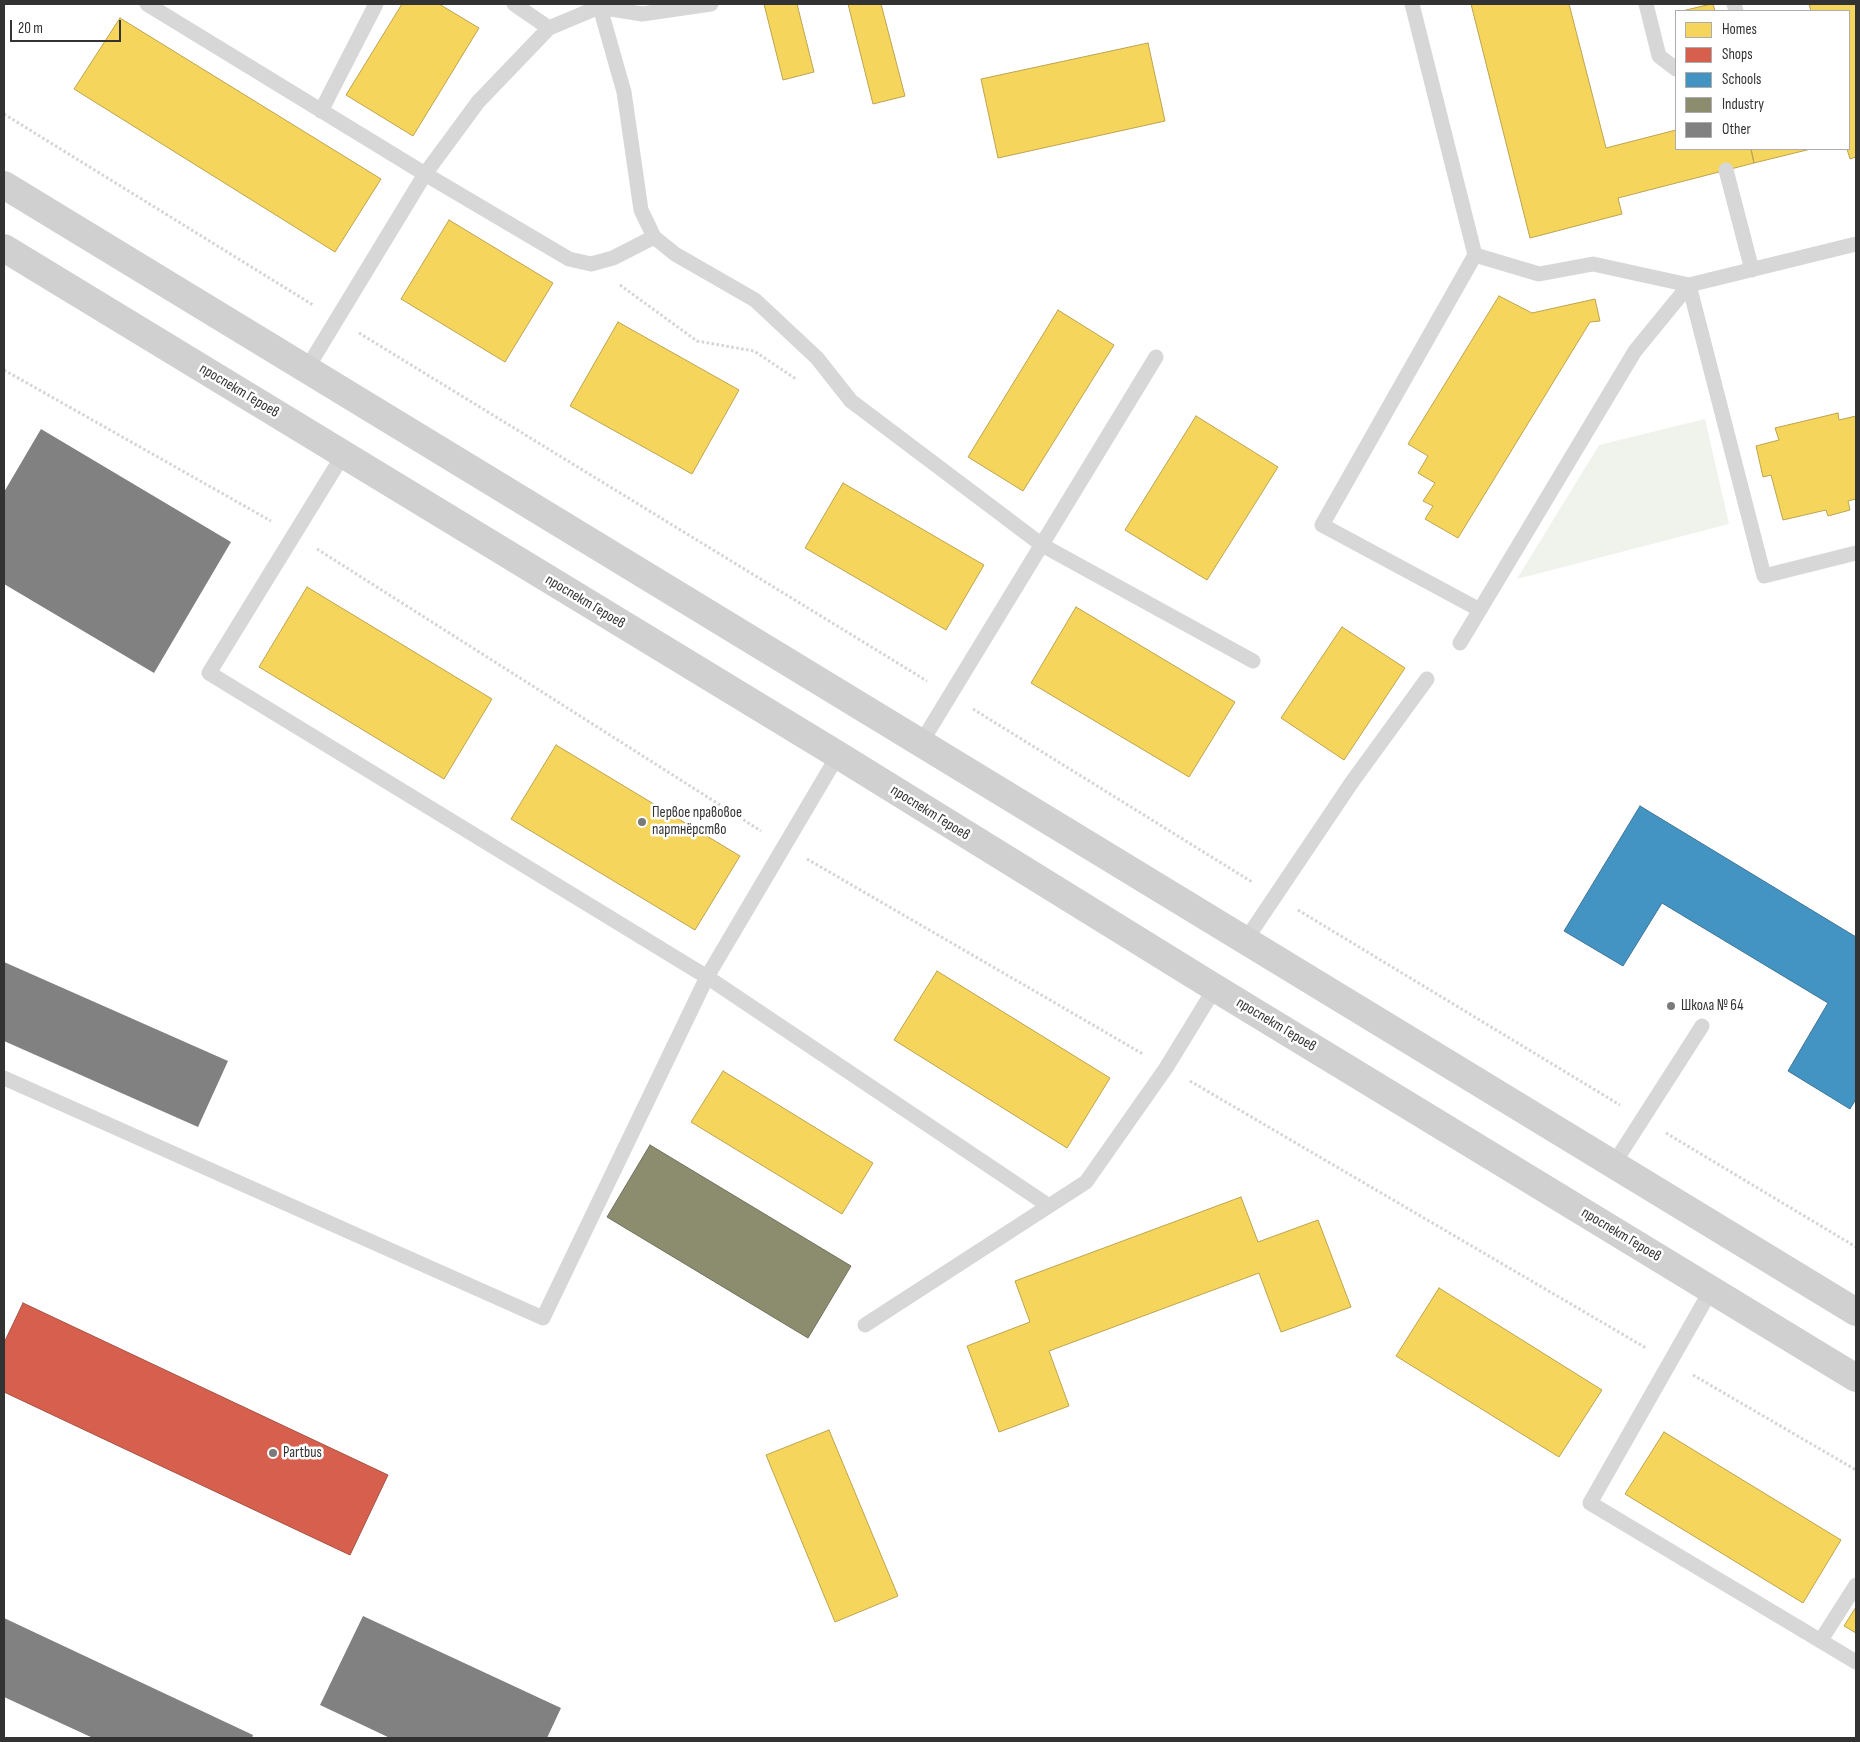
<!DOCTYPE html>
<html>
<head>
<meta charset="utf-8">
<style>
	body { margin:0 }
	#map { position:relative; width:1860px; height:1742px; overflow:hidden; background:#fff; font-family:"Sofia Sans Condensed",sans-serif }
	canvas { display:block }
	.frame { position:absolute; inset:0; border:5px solid #333; pointer-events:none }
	.legend { position:absolute; left:1675px; top:10px; width:175px; height:140px; box-sizing:border-box; background:#fff; border:1px solid #adadad; margin:0; padding:6px 9px; list-style:none; font-size:15px; color:#333 }
	.legend li { display:flex; align-items:center; gap:10px; height:25px }
	.legend b { width:25px; border:1px solid #adadad }
	.scale { position:absolute; left:10px; top:20px; width:111px; height:22px; box-sizing:border-box; border:2px solid #333; border-top:0; padding-left:6px; font-size:15px; line-height:18px; white-space:nowrap; color:#333; -webkit-text-stroke:4px #fff; paint-order:stroke }
</style>
</head>
<body>
<div id="map">
<canvas width="1860" height="1742"></canvas>
<div class="frame"></div>
<ul class="legend">
<li><b style="height:14px;background:#f6d55c"></b>Homes</li>
<li><b style="height:14px;background:#d6604d"></b>Shops</li>
<li><b style="height:14px;background:#4393c3"></b>Schools</li>
<li><b style="height:14px;background:#8c8c6e"></b>Industry</li>
<li><b style="height:14px;background:#818181"></b>Other</li>
</ul>
<div class="scale">20 m</div>
</div>
<script>
const ctx = document.querySelector('canvas').getContext('2d');
ctx.lineJoin = 'round';
function paint(path, color) { ctx.fillStyle = color; ctx.fill(path, 'evenodd'); }
const shape = rows => new Path2D(rows.map(r => 'M' + r).join(''));
function strokePath(path, color, width, dash) { ctx.strokeStyle = color; ctx.lineWidth = width; ctx.lineCap = dash ? 'butt' : 'round'; ctx.setLineDash(dash || []); ctx.stroke(path); }
function write(font, color, halo, rows, align = 'center') {
  ctx.font = font + ' "Sofia Sans Condensed",sans-serif'; ctx.lineWidth = 5; ctx.setLineDash([]); ctx.textBaseline = 'middle'; ctx.strokeStyle = halo; ctx.fillStyle = color; for (const [text, x, y, turn = 0] of rows) {
    ctx.save(); ctx.translate(x, y); ctx.rotate((+turn || 0) * Math.PI / 180); ctx.textAlign = isNaN(turn) ? turn : align; if (halo) ctx.strokeText(text, 0, 0); ctx.fillText(text, 0, 0); ctx.restore();
  }
}
paint(shape([
	[1705,419,1729,524,1517,579,1599,445]
]), '#f0f3ec');
const homes = shape([
	[402,4,439,4,479,28,413,136,346,95,402,4],
	[764,4,797,4,814,72,783,80,764,4],
	[848,4,881,4,905,96,873,104,848,4],
	[1471,4,1569,4,1606,148,1676,130,1676,149,1751,149,1754,163,1618,198,1622,214,1530,238,1471,4],
	[1713,4,1715,11,1682,11,1711,4,1713,4],
	[1809,4,1856,4,1856,157,1850,159,1847,149,1849,149,1849,11,1811,11,1809,4],
	[120,18,381,179,335,252,74,89,120,18],
	[1148,43,1165,121,998,158,981,79,1148,43],
	[1751,149,1811,149,1754,163,1751,149],
	[449,220,553,283,505,362,401,299,449,220],
	[1499,296,1532,313,1595,299,1600,321,1590,322,1458,538,1425,519,1433,506,1423,501,1435,483,1418,473,1428,456,1408,444,1499,296],
	[1058,310,1114,345,1023,491,968,457,1058,310],
	[618,322,739,390,692,474,570,406,618,322],
	[1838,413,1839,420,1856,416,1856,499,1848,501,1850,510,1828,516,1826,510,1783,520,1771,475,1763,477,1756,446,1779,440,1775,428,1838,413],
	[1196,416,1278,467,1207,580,1125,530,1196,416],
	[843,483,984,565,946,630,805,548,843,483],
	[307,587,492,699,444,779,259,667,307,587],
	[1076,607,1235,702,1189,777,1031,683,1076,607],
	[1342,627,1405,668,1344,760,1281,718,1342,627],
	[556,745,740,856,695,930,511,819,556,745],
	[937,971,1110,1078,1067,1148,894,1040,937,971],
	[723,1071,873,1163,842,1214,691,1122,723,1071],
	[1241,1197,1258,1242,1318,1220,1351,1307,1281,1332,1259,1273,1049,1351,1069,1406,999,1432,967,1346,1030,1322,1015,1281,1241,1197],
	[1439,1288,1602,1390,1559,1457,1396,1356,1439,1288],
	[829,1430,898,1596,835,1622,766,1455,829,1430],
	[1664,1432,1841,1540,1803,1603,1625,1494,1664,1432],
	[1856,1607,1856,1633,1844,1626,1856,1607]
]);
paint(homes, '#f6d55c');
strokePath(homes, '#bca450', 1);
const shops = shape([
	[23,1303,388,1475,350,1555,4,1392,4,1343,23,1303]
]);
paint(shops, '#d6604d');
strokePath(shops, '#a55245', 1);
const schools = shape([
	[1640,806,1856,937,1856,1099,1850,1109,1788,1071,1828,1003,1662,903,1623,966,1564,931,1640,806]
]);
paint(schools, '#4393c3');
strokePath(schools, '#3e7698', 1);
const industry = shape([
	[650,1145,851,1266,808,1338,607,1217,650,1145]
]);
paint(industry, '#8c8c6e');
strokePath(industry, '#71715c', 1);
paint(shape([
	[41,429,231,542,154,673,4,584,4,492],
	[4,962,228,1061,198,1127,4,1041],
	[363,1616,561,1708,547,1738,390,1738,320,1705],
	[4,1618,253,1735,252,1738,93,1738,4,1697]
]), '#818181');
strokePath(shape([
	[4,114,313,305],
	[620,285,697,341,754,351,796,379],
	[359,333,927,681],
	[4,370,271,521],
	[317,549,761,831],
	[973,709,1252,882],
	[807,859,1143,1054],
	[1298,910,1620,1105],
	[1190,1081,1646,1348],
	[1666,1133,1856,1247],
	[1693,1375,1856,1470]
]), '#d5d5d5', 3, [2.5, 2.5]);
strokePath(shape([
	[147,4,425,174,569,259,591,264,613,258,654,237],
	[514,4,549,28],
	[599,4,624,92,641,210,654,237,675,254,755,300,817,358,851,401,1042,545,1253,661],
	[1412,4,1475,255,1322,525,1480,610],
	[1646,4,1659,56,1676,69],
	[1734,4,1736,11],
	[321,111,376,4],
	[1726,170,1752,270],
	[1475,255,1539,274,1593,264,1689,285,1856,244],
	[306,370,425,174,478,102,549,28,599,7,642,14,711,4],
	[343,455,209,673,707,977,1049,1206],
	[1460,643,1635,351,1689,285,1764,576,1856,553],
	[921,743,1156,357],
	[1245,941,1352,782,1427,679],
	[4,1078,543,1318,707,977,838,755],
	[1613,1165,1702,1026],
	[1711,1290,1590,1503,1856,1662],
	[865,1325,1086,1182,1166,1068,1215,988],
	[1821,1640,1856,1585]
]), '#d7d7d7', 15);
strokePath(shape([
	[4,185,1856,1312],
	[4,248,838,755,1215,988,1856,1378]
]), '#d0d0d0', 28);
for (const [x, y, r, color] of [
	[642,822,5,"#7a7a7a"],
	[1671,1006,5,"#7a7a7a"],
	[273,1453,5,"#7a7a7a"]
]) { const dot = new Path2D(); dot.arc(x, y, r, 0, 2 * Math.PI); ctx.fillStyle = color; ctx.fill(dot); strokePath(dot, '#fff', 2); }
write('15px', '#333', '#fff', [
	["проспект Героев",239,391,31],
	["проспект Героев",585,602,31],
	["проспект Героев",930,813,32],
	["проспект Героев",1276,1025,31],
	["проспект Героев",1621,1235,31]
]);
write('15px', '#333', '#fff', [
	["Первое правовое",652,813],
	["партнёрство",652,830],
	["Школа № 64",1681,1006],
	["Partbus",283,1453]
], 'left');
</script>
</body>
</html>
